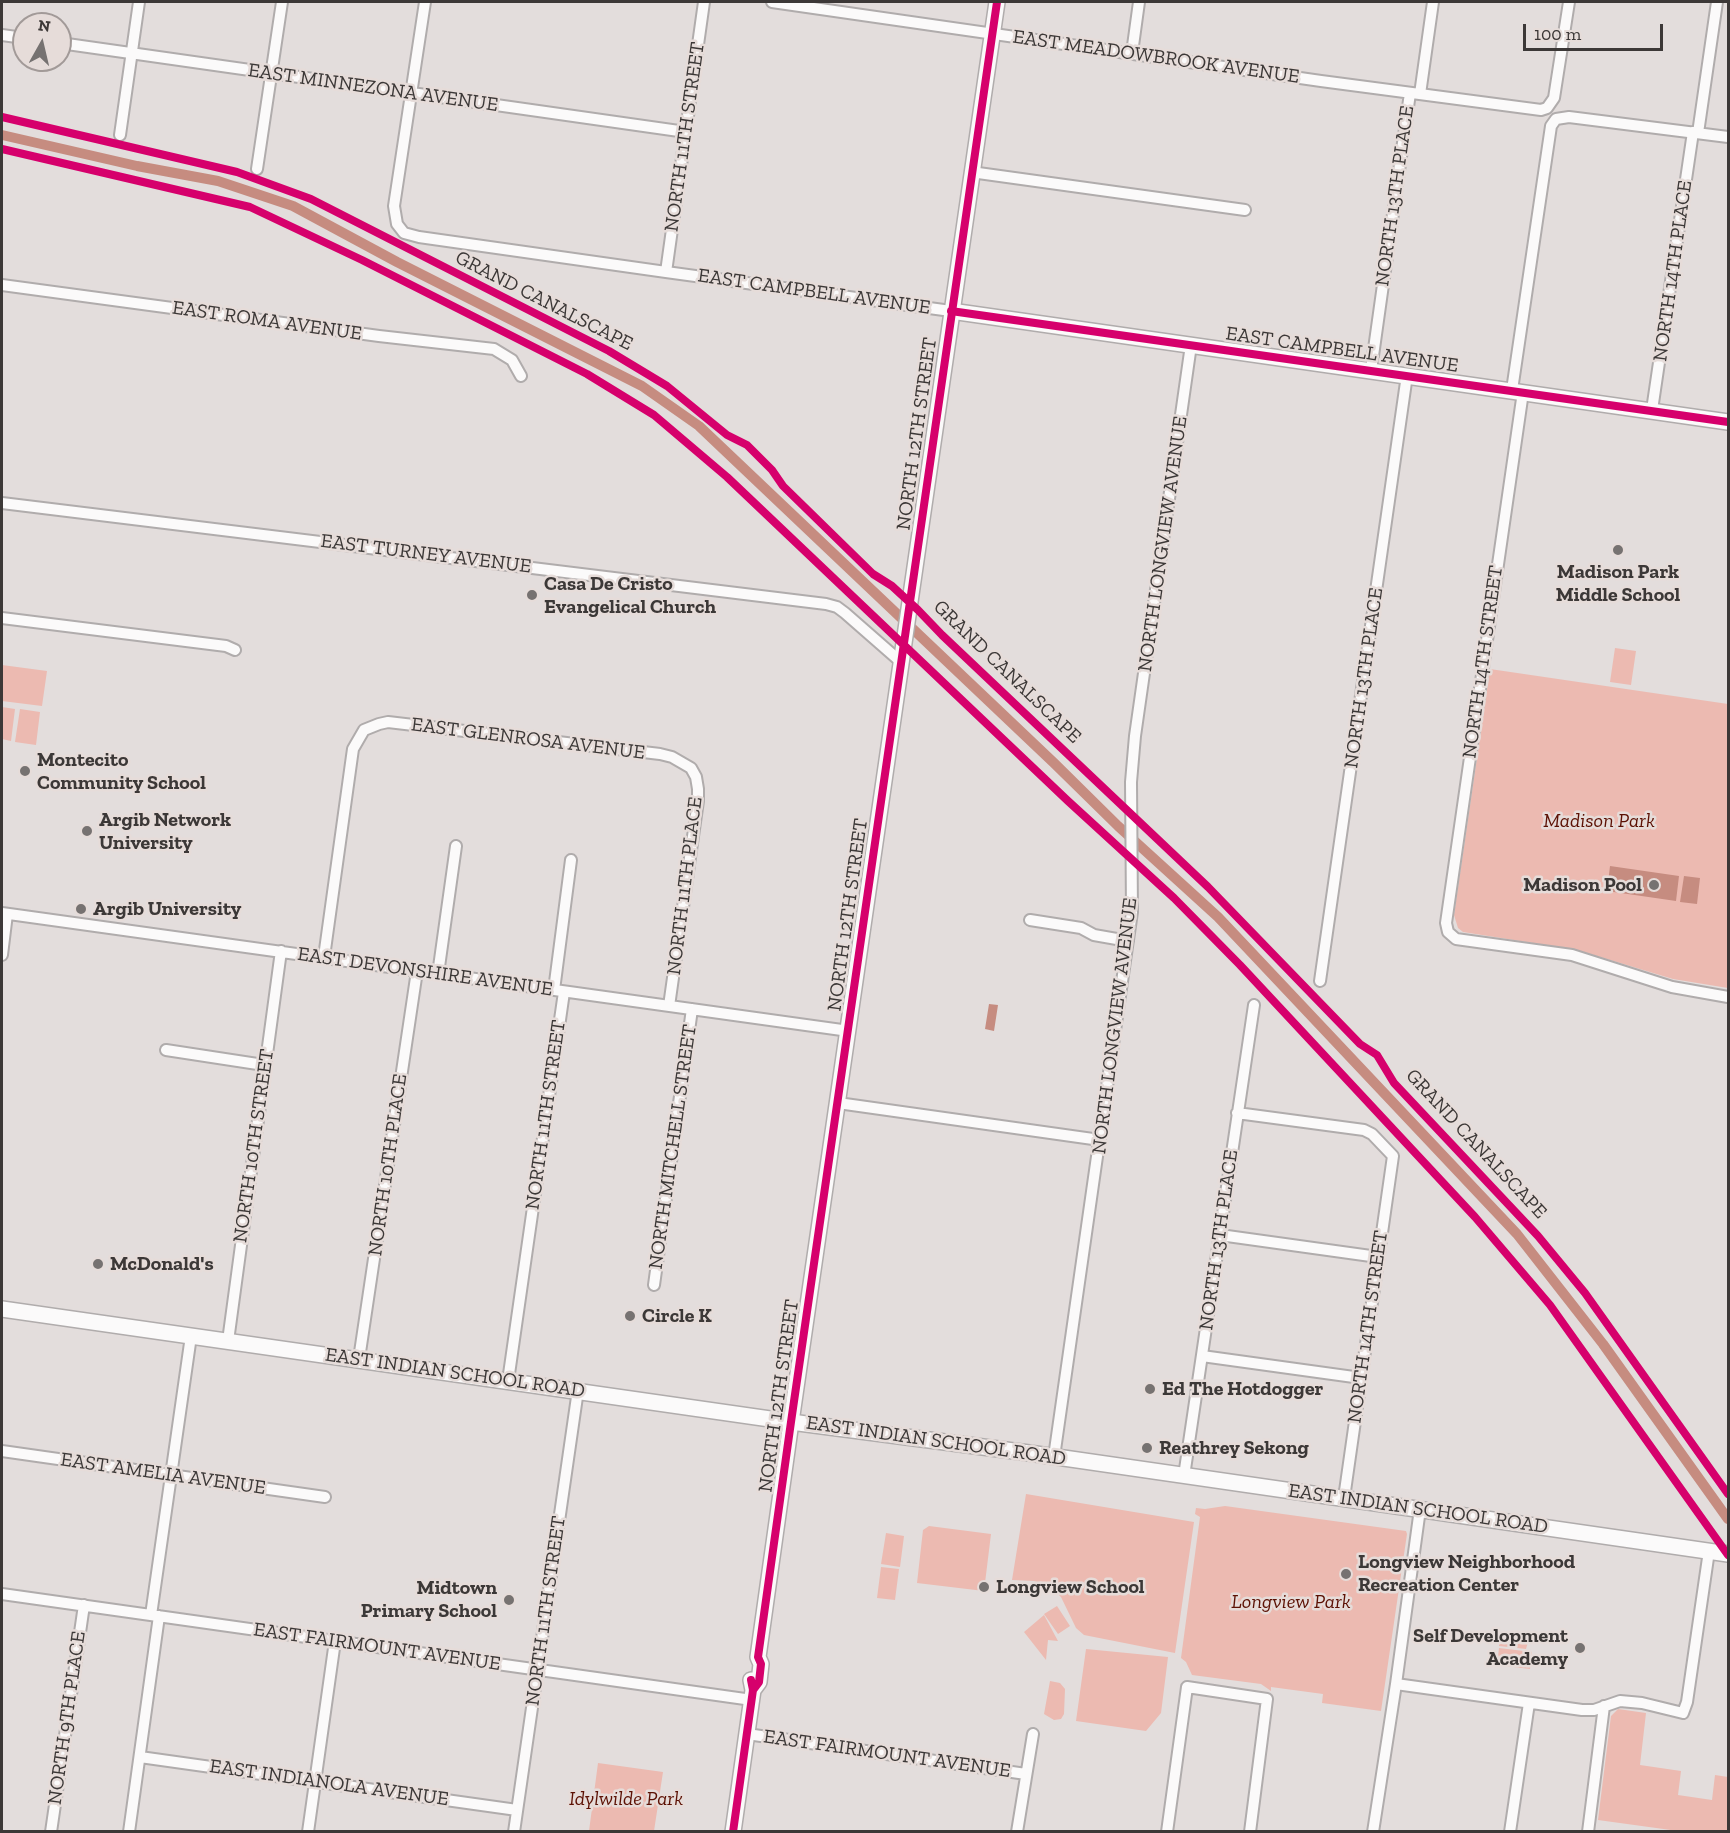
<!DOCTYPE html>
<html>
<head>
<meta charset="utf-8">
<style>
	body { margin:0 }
	#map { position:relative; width:1730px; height:1833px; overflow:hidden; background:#e3dddc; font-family:"Zilla Slab",serif }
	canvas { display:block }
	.frame { position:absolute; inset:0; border:3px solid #3c3837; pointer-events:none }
	.north { position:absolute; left:12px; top:12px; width:60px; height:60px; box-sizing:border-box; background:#e6dcd9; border:2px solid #a29a98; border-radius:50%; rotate:8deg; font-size:16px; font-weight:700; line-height:24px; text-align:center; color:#3c3837 }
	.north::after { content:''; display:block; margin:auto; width:21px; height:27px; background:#767271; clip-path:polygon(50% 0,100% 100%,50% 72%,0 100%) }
	.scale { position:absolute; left:1523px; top:24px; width:140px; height:27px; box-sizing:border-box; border:3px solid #3c3837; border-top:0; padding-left:8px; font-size:18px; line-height:21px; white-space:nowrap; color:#3c3837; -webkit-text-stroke:4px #e6dcd9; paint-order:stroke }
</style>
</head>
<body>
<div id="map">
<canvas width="1730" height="1833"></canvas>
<div class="frame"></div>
<div class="north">N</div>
<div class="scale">100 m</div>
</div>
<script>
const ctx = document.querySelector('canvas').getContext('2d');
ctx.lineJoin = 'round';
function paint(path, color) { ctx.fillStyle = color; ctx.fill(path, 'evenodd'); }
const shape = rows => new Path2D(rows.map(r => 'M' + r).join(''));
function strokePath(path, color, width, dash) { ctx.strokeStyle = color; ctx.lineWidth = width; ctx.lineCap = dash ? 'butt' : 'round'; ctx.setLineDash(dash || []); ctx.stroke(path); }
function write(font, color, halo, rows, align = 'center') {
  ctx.font = font + ' "Zilla Slab",serif'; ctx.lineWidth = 5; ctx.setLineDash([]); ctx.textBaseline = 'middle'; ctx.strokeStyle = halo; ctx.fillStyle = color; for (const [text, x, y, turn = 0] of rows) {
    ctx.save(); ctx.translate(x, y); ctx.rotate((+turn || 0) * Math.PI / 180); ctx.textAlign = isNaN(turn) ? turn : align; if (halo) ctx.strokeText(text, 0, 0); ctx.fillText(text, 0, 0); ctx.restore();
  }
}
paint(shape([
	[1615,648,1636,651,1631,685,1610,682],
	[2,665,47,671,42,706,2,701],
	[1490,669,1728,704,1728,988,1673,979,1577,950,1463,932,1458,928,1454,915],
	[2,707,15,709,11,741,2,739],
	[20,709,40,712,36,745,15,742],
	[1026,1494,1194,1522,1175,1653,1084,1635,1076,1628,1061,1597,1051,1587,1034,1581,1012,1580],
	[1225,1506,1406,1531,1407,1534,1381,1711,1322,1703,1323,1694,1271,1687,1271,1691,1261,1684,1192,1675,1186,1662,1181,1658,1200,1517,1195,1514,1196,1508,1205,1509],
	[929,1526,991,1534,984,1591,917,1583,923,1530],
	[886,1533,904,1536,900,1567,881,1564],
	[881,1567,899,1569,895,1600,877,1598],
	[1057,1606,1070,1626,1058,1634,1044,1614],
	[1044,1615,1058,1641,1048,1640,1046,1660,1024,1632],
	[1500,1635,1529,1639,1526,1649,1499,1646],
	[1499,1648,1532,1652,1530,1669,1497,1665],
	[1086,1649,1168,1657,1161,1713,1146,1731,1076,1721],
	[1050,1681,1060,1683,1065,1689,1064,1714,1061,1719,1054,1720,1044,1714],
	[1618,1709,1646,1713,1640,1765,1681,1771,1678,1795,1712,1800,1715,1775,1728,1777,1728,1831,1678,1831,1598,1820,1611,1716],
	[598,1763,663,1772,654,1831,589,1831]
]), '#ecbab1');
paint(shape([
	[1610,866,1679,876,1676,901,1607,891],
	[1684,876,1700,878,1697,904,1680,902],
	[989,1004,998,1005,994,1031,985,1029]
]), '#c68c80');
strokePath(shape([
	[2,135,137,166,218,181,293,206,397,262,642,386,699,426,1054,763,1118,826,1218,917,1517,1234,1603,1344,1728,1519]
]), '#c68c80', 10);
const street = shape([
	[425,2,394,206,397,224,404,233,419,237,666,272,951,311],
	[772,2,1321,81,1541,110,1547,108,1554,98,1569,2],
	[2,35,24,38],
	[60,43,686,132],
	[1132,53,1139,2],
	[1420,94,1433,2],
	[1698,133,1717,2],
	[120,135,139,2],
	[257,169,282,2],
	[971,172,1245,210],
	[666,272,704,2],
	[2,285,379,336,494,349,512,360,521,376],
	[1371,370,1410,93],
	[1512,390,1551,126,1556,119,1569,117,1728,137],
	[1523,392,1446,923,1448,932,1456,939,1572,955,1672,987,1728,997],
	[1652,410,1693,132],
	[2,503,826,604,837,607,845,613,901,662],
	[2,618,226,646,235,650],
	[2,913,849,1031],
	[1030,920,1081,928,1094,935,1128,941],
	[2,955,7,914],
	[324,957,352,756,353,749,364,730,379,724,388,722,660,754,672,757,691,768,696,777,698,789,698,801,669,1006],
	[438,974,456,846],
	[1320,981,1407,375],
	[554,990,571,860],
	[166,1050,264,1065],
	[838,1103,1100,1140],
	[1237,1113,1364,1130,1372,1134,1393,1156,1344,1498],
	[1220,1235,1378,1257],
	[654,1285,692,1009],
	[228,1341,281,951],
	[1202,1356,1361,1378],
	[359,1359,417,971],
	[508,1381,564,992],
	[2,1451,325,1497],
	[1054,1457,1132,912,1131,782,1135,736,1191,345],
	[1184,1476,1254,1005],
	[2,1594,752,1700],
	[151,1615,191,1336],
	[1396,1684,1582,1710,1594,1710,1620,1701,1642,1703,1683,1713,1687,1702,1709,1551],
	[747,1734,1026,1774],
	[140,1757,517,1810],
	[51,1832,84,1605],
	[129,1832,159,1616],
	[308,1832,335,1641],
	[514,1832,578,1390],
	[1017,1832,1033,1734],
	[1167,1832,1187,1687,1267,1699,1250,1832],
	[1373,1832,1396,1684,1420,1509],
	[1510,1832,1529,1703],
	[1588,1832,1604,1706]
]);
const secondary = shape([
	[951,311,1728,422],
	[2,1309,791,1422,1029,1453,1728,1554],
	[753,1690,759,1682,761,1664,758,1657,791,1422,997,2],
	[733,1832,753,1690,751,1680]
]);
strokePath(street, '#b0acac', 14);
strokePath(secondary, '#b0acac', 18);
strokePath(street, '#fbfafa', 10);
strokePath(secondary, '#fbfafa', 15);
strokePath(shape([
	[2,117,237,172,311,199,609,351,667,386,727,435,747,445,772,470,783,486,873,574,892,586,918,610,942,635,1208,887,1360,1044,1377,1055,1394,1083,1538,1236,1585,1293,1728,1494],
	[2,149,250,207,362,260,587,374,654,415,727,477,1068,801,1174,898,1240,965,1475,1217,1550,1305,1728,1555],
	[951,311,1728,422],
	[753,1690,759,1682,761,1664,758,1657,791,1422,997,2],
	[733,1832,753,1690,751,1680]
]), '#d6006c', 8);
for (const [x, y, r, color] of [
	[1618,550,6,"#767271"],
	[532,595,6,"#767271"],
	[25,771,6,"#767271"],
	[87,831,6,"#767271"],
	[1654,885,6,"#767271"],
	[81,909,6,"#767271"],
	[98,1264,6,"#767271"],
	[630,1316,6,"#767271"],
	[1150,1389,6,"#767271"],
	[1147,1448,6,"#767271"],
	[1346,1574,6,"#767271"],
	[984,1587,6,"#767271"],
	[509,1600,6,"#767271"],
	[1580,1648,6,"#767271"]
]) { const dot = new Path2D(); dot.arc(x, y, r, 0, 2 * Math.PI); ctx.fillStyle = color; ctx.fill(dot); strokePath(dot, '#e6dcd9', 2); }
write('20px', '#3c3837', '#e6dcd9', [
	["EAST MEADOWBROOK AVENUE",1156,57,8],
	["EAST MINNEZONA AVENUE",373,88,8],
	["NORTH 11TH STREET",685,137,-82],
	["NORTH 13TH PLACE",1395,196,-82],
	["NORTH 14TH PLACE",1673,271,-82],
	["EAST CAMPBELL AVENUE",814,292,8],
	["GRAND CANALSCAPE",544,301,27],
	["EAST ROMA AVENUE",267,321,8],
	["EAST CAMPBELL AVENUE",1342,350,8],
	["NORTH 12TH STREET",917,434,-82],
	["NORTH LONGVIEW AVENUE",1163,544,-82],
	["EAST TURNEY AVENUE",426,554,7],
	["NORTH 14TH STREET",1483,662,-82],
	["GRAND CANALSCAPE",1007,672,44],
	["NORTH 13TH PLACE",1364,678,-82],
	["EAST GLENROSA AVENUE",528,739,7],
	["NORTH 11TH PLACE",685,886,-83],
	["NORTH 12TH STREET",848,915,-82],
	["EAST DEVONSHIRE AVENUE",425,972,8],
	["NORTH LONGVIEW AVENUE",1115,1026,-83],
	["NORTH 11TH STREET",546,1115,-82],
	["GRAND CANALSCAPE",1476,1144,47],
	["NORTH 10TH STREET",254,1146,-82],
	["NORTH MITCHELL STREET",673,1147,-82],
	["NORTH 10TH PLACE",388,1165,-82],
	["NORTH 13TH PLACE",1219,1240,-82],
	["NORTH 14TH STREET",1368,1327,-82],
	["EAST INDIAN SCHOOL ROAD",455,1373,8],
	["NORTH 12TH STREET",779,1396,-82],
	["EAST INDIAN SCHOOL ROAD",936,1441,8],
	["EAST AMELIA AVENUE",163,1474,8],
	["EAST INDIAN SCHOOL ROAD",1418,1509,8],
	["NORTH 11TH STREET",546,1611,-82],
	["EAST FAIRMOUNT AVENUE",377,1647,8],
	["NORTH 9TH PLACE",67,1718,-82],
	["EAST FAIRMOUNT AVENUE",887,1754,8],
	["EAST INDIANOLA AVENUE",329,1783,8]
]);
write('bold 20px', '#3c3837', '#e6dcd9', [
	["Madison Park",1618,572,"center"],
	["Middle School",1618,595,"center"],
	["Casa De Cristo",544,584],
	["Evangelical Church",544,607],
	["Montecito",37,760],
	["Community School",37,783],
	["Argib Network",99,820],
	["University",99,843],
	["Madison Pool",1642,885,"right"],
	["Argib University",93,909],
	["McDonald's",110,1264],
	["Circle K",642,1316],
	["Ed The Hotdogger",1162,1389],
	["Reathrey Sekong",1159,1448],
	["Longview Neighborhood",1358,1562],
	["Recreation Center",1358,1585],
	["Longview School",996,1587],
	["Midtown",497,1588,"right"],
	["Primary School",497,1611,"right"],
	["Self Development",1568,1636,"right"],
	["Academy",1568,1659,"right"]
], 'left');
write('italic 20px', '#5c1104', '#e6dcd9', [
	["Madison Park",1599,821],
	["Longview Park",1291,1602],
	["Idylwilde Park",626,1799]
]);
</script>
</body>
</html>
